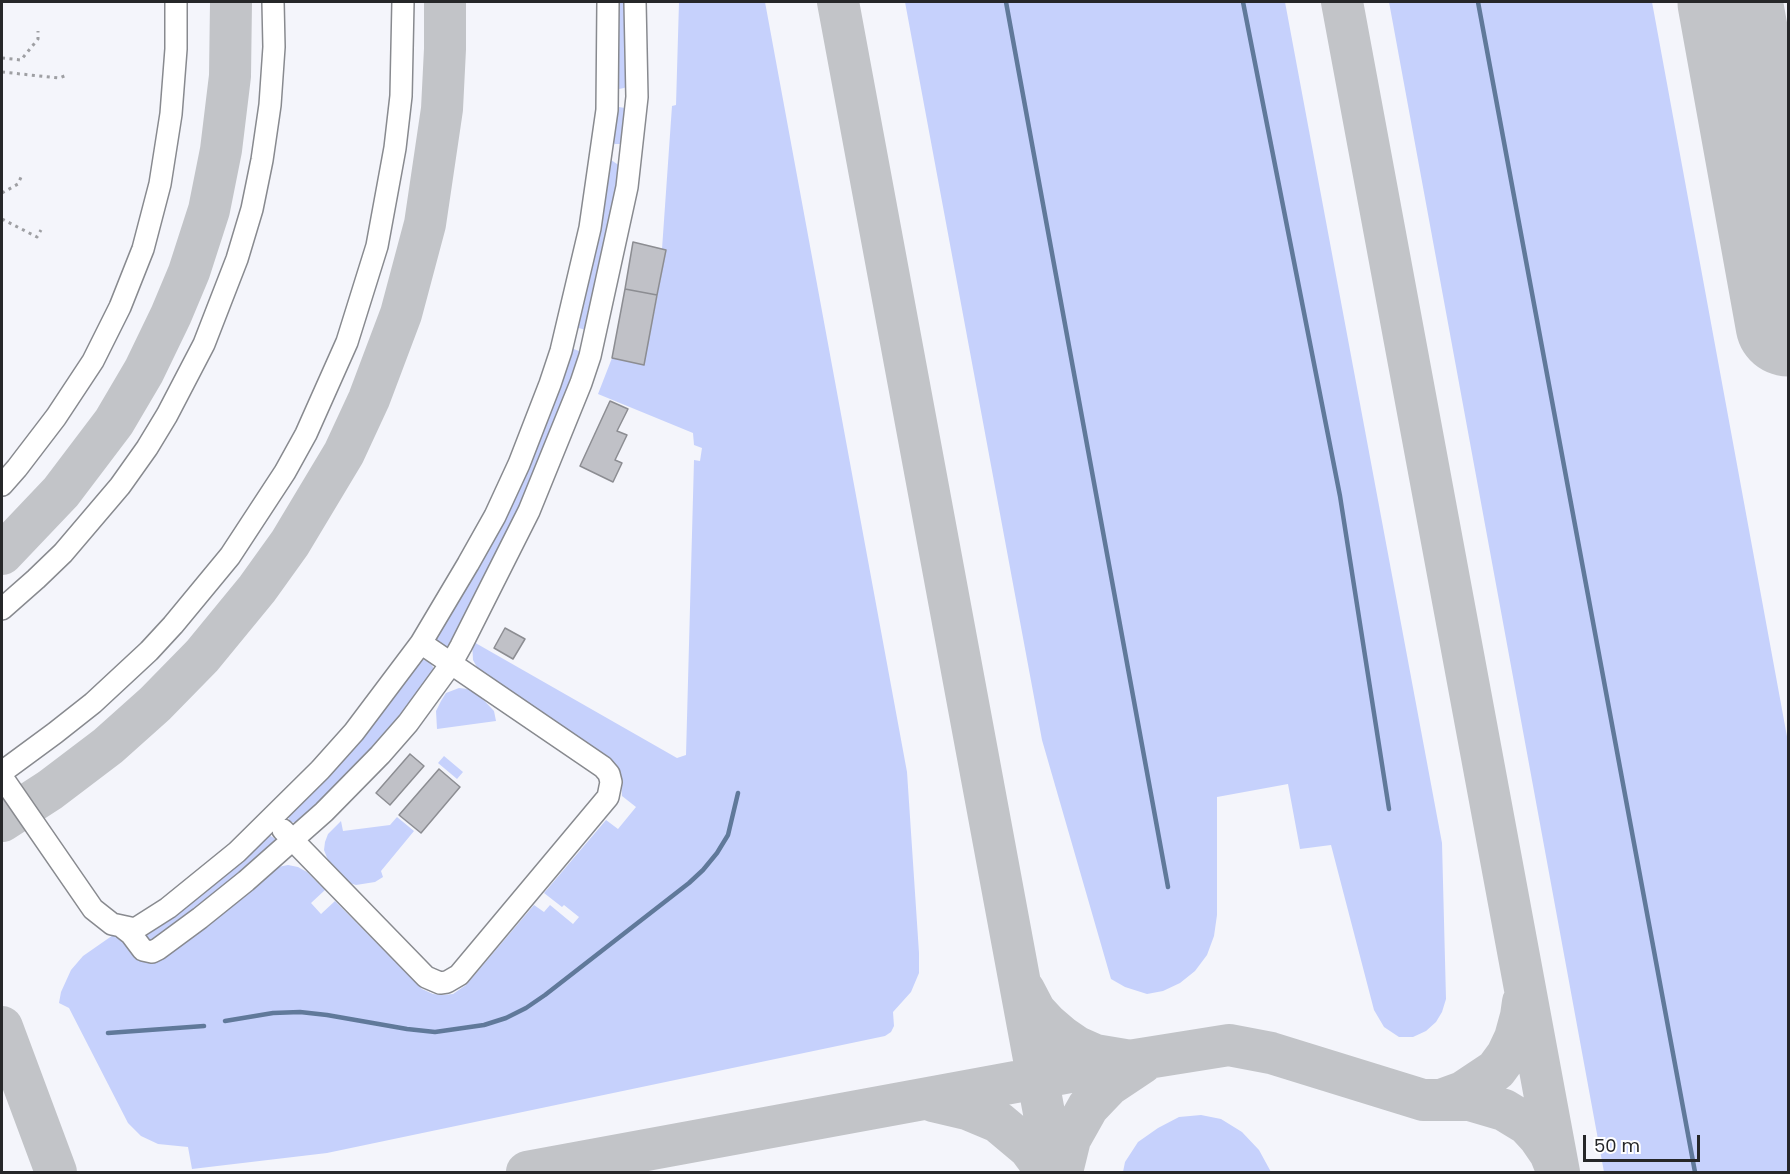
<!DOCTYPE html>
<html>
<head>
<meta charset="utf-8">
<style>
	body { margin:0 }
	#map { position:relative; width:1790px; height:1174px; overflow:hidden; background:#f4f5fb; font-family:Poppins,sans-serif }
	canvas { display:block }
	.frame { position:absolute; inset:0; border:3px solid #262729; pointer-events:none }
	.scale { position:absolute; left:1583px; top:1135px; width:117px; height:27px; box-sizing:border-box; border:3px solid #262729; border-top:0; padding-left:8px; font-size:18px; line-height:21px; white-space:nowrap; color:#262729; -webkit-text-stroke:4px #fff; paint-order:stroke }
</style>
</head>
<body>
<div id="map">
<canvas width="1790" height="1174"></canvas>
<div class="frame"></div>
<div class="scale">50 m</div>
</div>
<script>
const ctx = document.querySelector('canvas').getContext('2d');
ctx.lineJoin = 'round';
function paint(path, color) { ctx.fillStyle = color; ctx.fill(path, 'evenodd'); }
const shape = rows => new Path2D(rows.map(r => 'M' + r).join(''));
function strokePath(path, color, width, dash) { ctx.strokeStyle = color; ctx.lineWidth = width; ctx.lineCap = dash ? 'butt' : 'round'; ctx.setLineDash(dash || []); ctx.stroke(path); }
paint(shape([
	[613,2,631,2,629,86,624,88,619,89,615,86],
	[679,2,765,2,907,772,919,953,919,973,911,992,893,1012,894,1026,891,1032,885,1036,327,1153,192,1169,188,1147,158,1144,141,1136,128,1123,69,1008,59,1003,61,992,71,970,83,956,116,933,137,955,268,872,278,867,288,865,298,867,307,872,325,890,311,903,321,914,335,901,422,989,433,994,443,995,453,994,466,985,534,905,544,912,550,905,573,924,579,917,564,905,562,907,544,893,606,820,618,829,636,807,622,796,620,773,613,761,600,751,485,676,478,669,473,660,472,641,677,758,686,755,694,460,700,461,702,448,694,445,693,433,598,394,612,358,644,364,666,251,662,249,672,106,676,105],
	[905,2,1285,2,1442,843,1446,999,1442,1012,1436,1022,1426,1031,1413,1037,1399,1037,1384,1027,1374,1010,1331,845,1300,849,1288,784,1217,797,1217,915,1214,936,1207,955,1195,971,1180,983,1163,991,1147,994,1125,987,1111,979,1042,740],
	[1389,2,1652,2,1788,742,1788,1172,1604,1172],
	[619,107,625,108,629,113,625,140,620,144,615,144,610,141,614,108],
	[611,160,623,168,586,330,575,327,607,162],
	[571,348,579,351,581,356,541,468,450,647,446,647,436,641,434,635],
	[418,659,429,661,435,670,399,723,298,823,290,822,287,814],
	[459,688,468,689,477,693,494,711,496,721,437,729,436,711,441,701,446,693],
	[444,756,463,772,457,779,438,763],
	[397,817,414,831,381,871,383,877,375,882,356,885,346,882,331,868,324,850,325,842,328,834,341,821,343,831,390,825],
	[269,835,277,840,276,845,154,946,141,935],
	[1201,1115,1221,1119,1242,1132,1259,1150,1271,1172,1123,1172,1125,1162,1138,1142,1158,1128,1179,1117]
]), '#c6d1fc');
strokePath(shape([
	[1006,2,1168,887],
	[1243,2,1340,496,1389,809],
	[1478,2,1695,1172],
	[225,1021,273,1013,300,1012,327,1015,407,1029,435,1032,484,1025,506,1018,526,1008,545,995,689,883,703,870,717,853,728,835,738,793],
	[108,1033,204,1026]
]), '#60799a', 4.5);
strokePath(shape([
	[838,2,1055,1172],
	[1342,2,1559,1172],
	[2,554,61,492,114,422,144,371,171,315,189,272,209,210,221,150,230,76,231,2],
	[2,821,50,790,108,746,155,704,202,656,257,589,290,543,344,453,369,399,401,314,425,224,442,109,445,49,445,2],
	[1024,990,1035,1011,1047,1024,1061,1036,1077,1047,1095,1055,1125,1060],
	[2,1027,56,1172],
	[1441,1100,1463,1092,1496,1070,1507,1055,1515,1038,1521,1016,1523,1002],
	[933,1101,967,1109,998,1122,1029,1148,1047,1172],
	[527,1172,1135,1060,1229,1045,1271,1053,1423,1100,1470,1100,1504,1110,1527,1124,1539,1137,1550,1153,1554,1163],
	[1062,1172,1070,1139,1088,1107,1109,1085,1142,1063]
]), '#c2c4c8', 42);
strokePath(shape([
	[1730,2,1788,324]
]), '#c2c4c8', 105);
const building = shape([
	[633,242,666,250,657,295,625,289,633,242],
	[625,289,657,295,644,365,612,358,625,289],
	[610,401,628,409,617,431,627,435,615,460,622,463,613,482,580,466,610,401],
	[505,628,525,639,513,659,494,648,505,628],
	[410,754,424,766,390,805,376,793,410,754],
	[439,769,460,787,421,833,399,815,439,769]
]);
paint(building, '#c0c1c7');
strokePath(building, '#8c8d92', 1.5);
const minor = shape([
	[2,485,17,468,56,417,93,361,120,307,143,249,160,184,171,114,176,49,176,2],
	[2,609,36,579,63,553,120,486,147,448,167,415,204,344,237,259,252,209,262,160,270,105,274,47,273,2],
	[2,772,55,733,93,703,149,651,173,625,230,556,285,472,306,434,347,342,377,246,395,148,401,96,403,2],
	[2,777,93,909,112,924,135,929,168,908,237,852,320,770,354,732,421,643,468,564,495,516,519,464,550,384,561,351,590,228,607,110,608,2],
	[283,830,426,977,440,983,447,982,459,975,608,797,611,782,609,774,603,767,421,643],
	[122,927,131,934,143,950,152,952,158,949,200,918,246,881,324,812,380,755,408,723,451,664,461,646,529,511,581,383,590,356,627,187,637,97,635,2]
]);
strokePath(minor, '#888a8f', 24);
strokePath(shape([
	[2,58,21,60,38,39,38,31],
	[2,72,59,78,67,75],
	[2,193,18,184,22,175],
	[2,219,37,237,41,230]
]), '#9e9fa3', 3, [3, 4.5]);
strokePath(minor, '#fff', 21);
</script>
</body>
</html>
